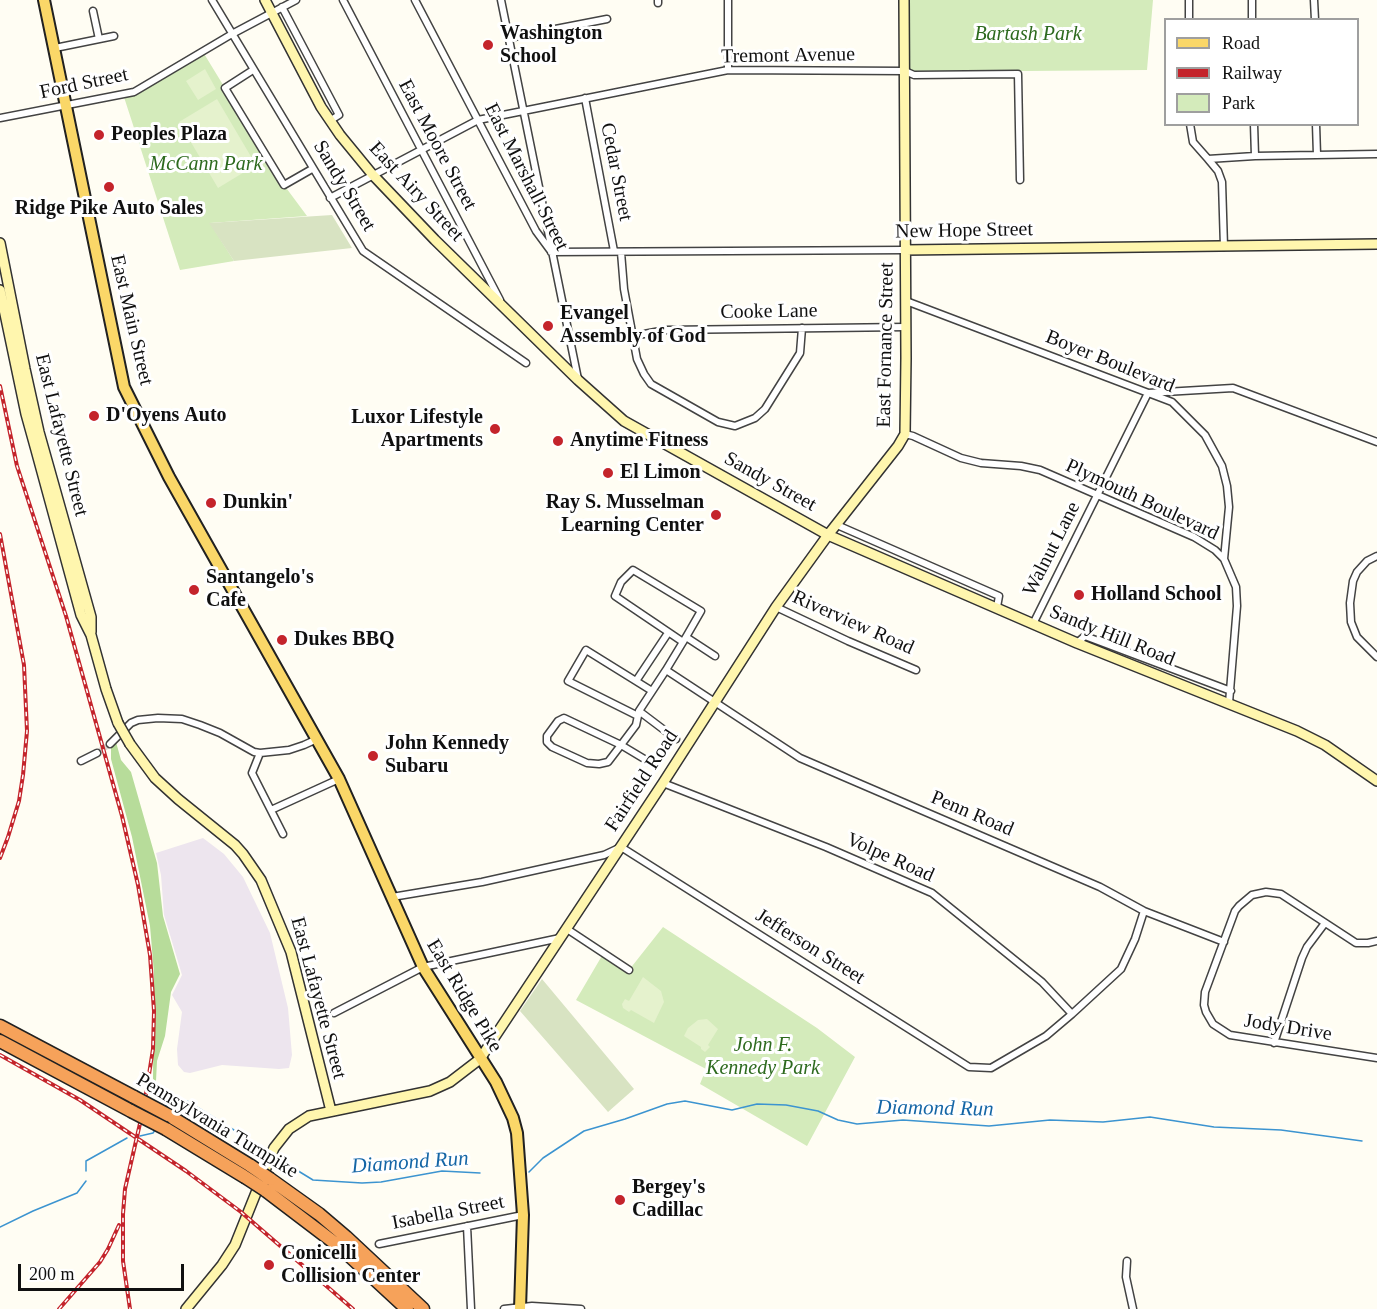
<!DOCTYPE html>
<html>
<head>
<meta charset="utf-8">
<style>
	body { margin:0 }
	#map { position:relative; width:1377px; height:1309px; overflow:hidden; background:#fffdf3; font-family:"Times New Roman",serif }
	canvas { display:block }
	.legend { position:absolute; left:1164px; top:18px; width:195px; height:108px; box-sizing:border-box; background:#fff; border:2px solid #9f9f9f; margin:0; padding:8px 10px; list-style:none; font-size:18px; color:#101010 }
	.legend li { display:flex; align-items:center; gap:12px; height:30px }
	.legend b { width:30px; border:2px solid #9f9f9f }
	.scale { position:absolute; left:18px; top:1264px; width:166px; height:27px; box-sizing:border-box; border:3px solid #101010; border-top:0; padding-left:8px; font-size:18px; line-height:21px; white-space:nowrap; color:#101010; -webkit-text-stroke:4px #fff; paint-order:stroke }
</style>
</head>
<body>
<div id="map">
<canvas width="1377" height="1309"></canvas>
<ul class="legend">
<li><b style="height:8px;background:#fad768"></b>Road</li>
<li><b style="height:8px;background:#c4242b"></b>Railway</li>
<li><b style="height:16px;background:#d4ebbb"></b>Park</li>
</ul>
<div class="scale">200 m</div>
</div>
<script>
const ctx = document.querySelector('canvas').getContext('2d');
ctx.lineJoin = 'round';
function paint(path, color) { ctx.fillStyle = color; ctx.fill(path, 'evenodd'); }
const shape = rows => new Path2D(rows.map(r => 'M' + r).join(''));
function strokePath(path, color, width, dash) { ctx.strokeStyle = color; ctx.lineWidth = width; ctx.lineCap = dash ? 'butt' : 'round'; ctx.setLineDash(dash || []); ctx.stroke(path); }
function write(font, color, halo, rows, align = 'center') {
  ctx.font = font + ' "Times New Roman",serif'; ctx.lineWidth = 6; ctx.setLineDash([]); ctx.textBaseline = 'middle'; ctx.strokeStyle = halo; ctx.fillStyle = color; for (const [text, x, y, turn = 0] of rows) {
    ctx.save(); ctx.translate(x, y); ctx.rotate((+turn || 0) * Math.PI / 180); ctx.textAlign = isNaN(turn) ? turn : align; if (halo) ctx.strokeText(text, 0, 0); ctx.fillText(text, 0, 0); ctx.restore();
  }
}
paint(shape([
	[203,838,224,854,243,877,270,933,288,1008,292,1055,289,1068,279,1069,222,1065,190,1073,184,1072,178,1065,177,1049,182,1012,172,995,182,975,164,915,161,875,156,853]
]), '#ede5ee');
paint(shape([
	[906,0,1153,0,1147,70,907,72],
	[203,52,284,185,307,216,210,223,234,261,180,270,123,94,134,92],
	[663,927,817,1028,855,1057,807,1146,700,1084,706,1069,576,1000,603,954,629,970]
]), '#d4ebbb');
paint(shape([
	[116,742,121,760,131,772,157,863,163,916,180,974,171,992,165,1036,157,1061,156,1081,153,1079,154,973,150,926,132,837,111,759,111,746]
]), '#b7dc9a');
paint(shape([
	[332,215,352,248,234,261,209,223],
	[542,979,634,1089,608,1112,520,1011]
]), '#d8e3c2');
paint(shape([
	[205,69,216,89,198,100,186,81],
	[217,99,256,165,218,188,179,122],
	[643,977,661,991,664,1002,654,1023,631,1010,629,1012,623,1008,622,1004,625,999,629,1001],
	[707,1019,718,1029,708,1045,710,1047,705,1052,701,1049,701,1047,684,1036,688,1028,698,1020]
]), '#e5f2cd');
strokePath(shape([
	[166,1107,167,1103,179,1100,187,1101,268,1151],
	[140,1136,153,1133,155,1130],
	[277,1158,313,1180,362,1183,381,1182,442,1171,480,1173],
	[86,1171,86,1161,127,1138],
	[529,1172,543,1158,584,1131,625,1119,667,1104,685,1101,732,1110,757,1104,786,1105,818,1111,838,1120,857,1124,903,1120,989,1126,1050,1120,1103,1122,1150,1117,1214,1127,1281,1130,1362,1141],
	[0,1227,33,1211,77,1193,86,1181]
]), '#3c94d0', 1.5);
strokePath(shape([
	[97,753,110,744]
]), '#dbd9d1', 6, [6, 3]);
const street = shape([
	[212,0,363,251,526,363],
	[343,0,500,300],
	[415,0,536,231,550,250],
	[501,0,578,379],
	[658,0,658,3],
	[728,0,728,70],
	[1189,0,1189,20],
	[1252,0,1252,20],
	[1314,0,1315,20],
	[282,7,339,115,331,120],
	[93,11,99,39],
	[509,38,607,19],
	[55,48,114,36],
	[253,70,225,88,284,185,312,169],
	[585,98,614,251],
	[0,118,134,92,232,34,296,0],
	[1190,124,1193,142,1208,159,1255,156,1377,154],
	[1254,124,1255,156],
	[1316,124,1317,155],
	[1208,159,1218,171,1222,182,1224,247],
	[330,198,478,120,728,70,905,71,914,75,1018,74,1020,180],
	[551,252,905,250],
	[621,252,624,289,637,359,644,374,651,384,718,422,735,426,755,418,765,409,800,353,802,328],
	[906,301,1172,402,1205,435,1222,466,1227,486,1229,507,1224,559],
	[633,336,666,330,906,327],
	[905,434,913,436,961,458,981,463,1021,466,1040,470,1194,537,1215,550,1224,559,1236,587,1237,606,1229,703],
	[837,525,999,596,997,607],
	[1377,556,1367,561,1357,572,1353,581,1350,603,1351,622,1357,637,1377,657],
	[776,607,848,641,916,670],
	[1033,624,1148,393,1233,388,1377,442],
	[686,637,715,656],
	[1077,643,1085,636,1231,691],
	[666,670,800,758,1100,887,1144,911,1224,942],
	[636,681,668,633],
	[639,711,676,739],
	[638,716,568,681,586,650,652,691],
	[110,744,131,723,138,720,158,718,182,719,200,725,220,733,254,752,260,753,289,750,304,745,317,739],
	[260,753,252,773,283,834],
	[81,761,97,753],
	[651,763,621,745,564,718,558,721,547,736,547,742,552,747,587,763,599,764,608,762,621,745,636,725,639,711,666,670,686,637,701,611,633,570,621,582,615,596,683,642],
	[663,783,826,847,932,893,1042,982,1072,1014],
	[271,810,339,779],
	[392,897,482,882,604,855,621,847,969,1067,991,1068,1046,1036,1072,1014,1121,969,1135,939,1144,911],
	[567,929,629,970],
	[1377,941,1368,943,1356,943,1281,894,1266,892,1252,895,1239,906,1235,911,1205,992,1204,1005,1206,1012,1213,1024,1230,1035,1377,1058],
	[334,1013,423,967,560,938],
	[1274,1043,1302,958,1307,947,1325,923],
	[467,1226,471,1309],
	[379,1244,523,1215],
	[1127,1261,1126,1277,1133,1309],
	[504,1309,532,1306,581,1309]
]);
const secondary = shape([
	[265,0,321,107,340,135,372,174,435,240,578,380,624,421,828,535,1077,643,1297,731,1325,745,1377,781],
	[0,243,25,369,39,432,91,617,91,632],
	[905,250,1377,244],
	[0,290,26,414,36,450,81,615,91,635,106,689,118,723],
	[130,744,155,778,178,799,235,845,243,854,261,880,291,952,331,1111],
	[186,1309,222,1265,235,1245,274,1148,289,1129,309,1116,430,1091,450,1082,480,1059,663,783,776,607,828,535,898,446,905,434,906,358,904,0]
]);
const primary = shape([
	[44,0,124,387,169,477,339,779,423,967,496,1082,513,1118,517,1133,523,1215,520,1309]
]);
const highway = shape([
	[0,1026,134,1097],
	[0,1041,131,1111],
	[168,1115,251,1166],
	[166,1129,245,1177],
	[270,1179,319,1214,346,1237,423,1309],
	[265,1190,340,1247,407,1309]
]);
strokePath(street, '#434343', 9);
strokePath(secondary, '#323232', 12);
strokePath(primary, '#212121', 14);
strokePath(highway, '#212121', 15);
strokePath(street, '#fff', 6);
strokePath(secondary, '#fff6ae', 9);
strokePath(primary, '#fad768', 10);
strokePath(highway, '#f6a25a', 12);
const rail = shape([
	[0,386,17,466,66,616,122,816,138,885,150,955,154,1011,153,1049,144,1106,125,1189,123,1214,123,1261,130,1309],
	[0,534,24,665,27,731,23,775,19,801,8,837,0,858],
	[0,1055,80,1100,186,1171,241,1212,353,1309],
	[59,1309,100,1262,108,1249,119,1225]
]);
strokePath(rail, '#c4242b', 4);
strokePath(rail, '#fff', 1.5, [4.5]);
const secondaryBridge = shape([
	[118,723,130,744]
]);
const highwayBridge = shape([
	[134,1097,168,1115],
	[131,1111,166,1129],
	[251,1166,270,1179],
	[245,1177,265,1190]
]);
strokePath(secondaryBridge, '#323232', 12, []);
strokePath(highwayBridge, '#212121', 15, []);
strokePath(secondaryBridge, '#fff6ae', 9);
strokePath(highwayBridge, '#f6a25a', 12);
for (const [x, y, r, color] of [
	[488,45,6,"#c4242b"],
	[99,135,6,"#c4242b"],
	[109,187,6,"#c4242b"],
	[548,326,6,"#c4242b"],
	[94,416,6,"#c4242b"],
	[495,429,6,"#c4242b"],
	[558,441,6,"#c4242b"],
	[608,473,6,"#c4242b"],
	[211,503,6,"#c4242b"],
	[716,515,6,"#c4242b"],
	[194,590,6,"#c4242b"],
	[1079,595,6,"#c4242b"],
	[282,640,6,"#c4242b"],
	[373,756,6,"#c4242b"],
	[620,1200,6,"#c4242b"],
	[269,1265,6,"#c4242b"]
]) { const dot = new Path2D(); dot.arc(x, y, r, 0, 2 * Math.PI); ctx.fillStyle = color; ctx.fill(dot); strokePath(dot, '#fff', 2); }
write('bold 20px', '#101010', '#fff', [
	["Washington",500,34],
	["School",500,57],
	["Peoples Plaza",111,135],
	["Ridge Pike Auto Sales",109,209,"center"],
	["Evangel",560,314],
	["Assembly of God",560,337],
	["D'Oyens Auto",106,416],
	["Luxor Lifestyle",483,418,"right"],
	["Apartments",483,441,"right"],
	["Anytime Fitness",570,441],
	["El Limon",620,473],
	["Dunkin'",223,503],
	["Ray S. Musselman",704,503,"right"],
	["Learning Center",704,526,"right"],
	["Santangelo's",206,578],
	["Cafe",206,601],
	["Holland School",1091,595],
	["Dukes BBQ",294,640],
	["John Kennedy",385,744],
	["Subaru",385,767],
	["Bergey's",632,1188],
	["Cadillac",632,1211],
	["Conicelli",281,1254],
	["Collision Center",281,1277]
], 'left');
write('italic 20px', '#2d6a1e', '#fff', [
	["Bartash Park",1028,35],
	["McCann Park",206,165],
	["John F.",763,1046],
	["Kennedy Park",763,1069]
]);
write('20px', '#101010', '#fff', [
	["Tremont Avenue",788,56,-1],
	["Ford Street",84,84,-12],
	["East Moore Street",437,145,62],
	["Cedar Street",616,172,79],
	["East Marshall Street",526,177,63],
	["Sandy Street",344,186,59],
	["East Airy Street",416,192,47],
	["New Hope Street",964,231,-1],
	["Cooke Lane",769,312,-1],
	["East Main Street",131,320,77],
	["East Fornance Street",886,345,-89],
	["Boyer Boulevard",1110,362,22],
	["East Lafayette Street",61,435,76],
	["Sandy Street",770,482,29],
	["Plymouth Boulevard",1142,500,25],
	["Walnut Lane",1052,549,-63],
	["Riverview Road",853,623,24],
	["Sandy Hill Road",1112,636,22],
	["Fairfield Road",642,781,-57],
	["Penn Road",972,814,23],
	["Volpe Road",890,858,24],
	["Jefferson Street",810,947,32],
	["East Ridge Pike",464,996,59],
	["East Lafayette Street",318,998,75],
	["Jody Drive",1288,1028,9],
	["Pennsylvania Turnpike",217,1126,31],
	["Isabella Street",448,1213,-11]
]);
write('italic 21px', '#1566a6', '#fff', [
	["Diamond Run",935,1109,1],
	["Diamond Run",410,1163,-4]
]);
</script>
</body>
</html>
